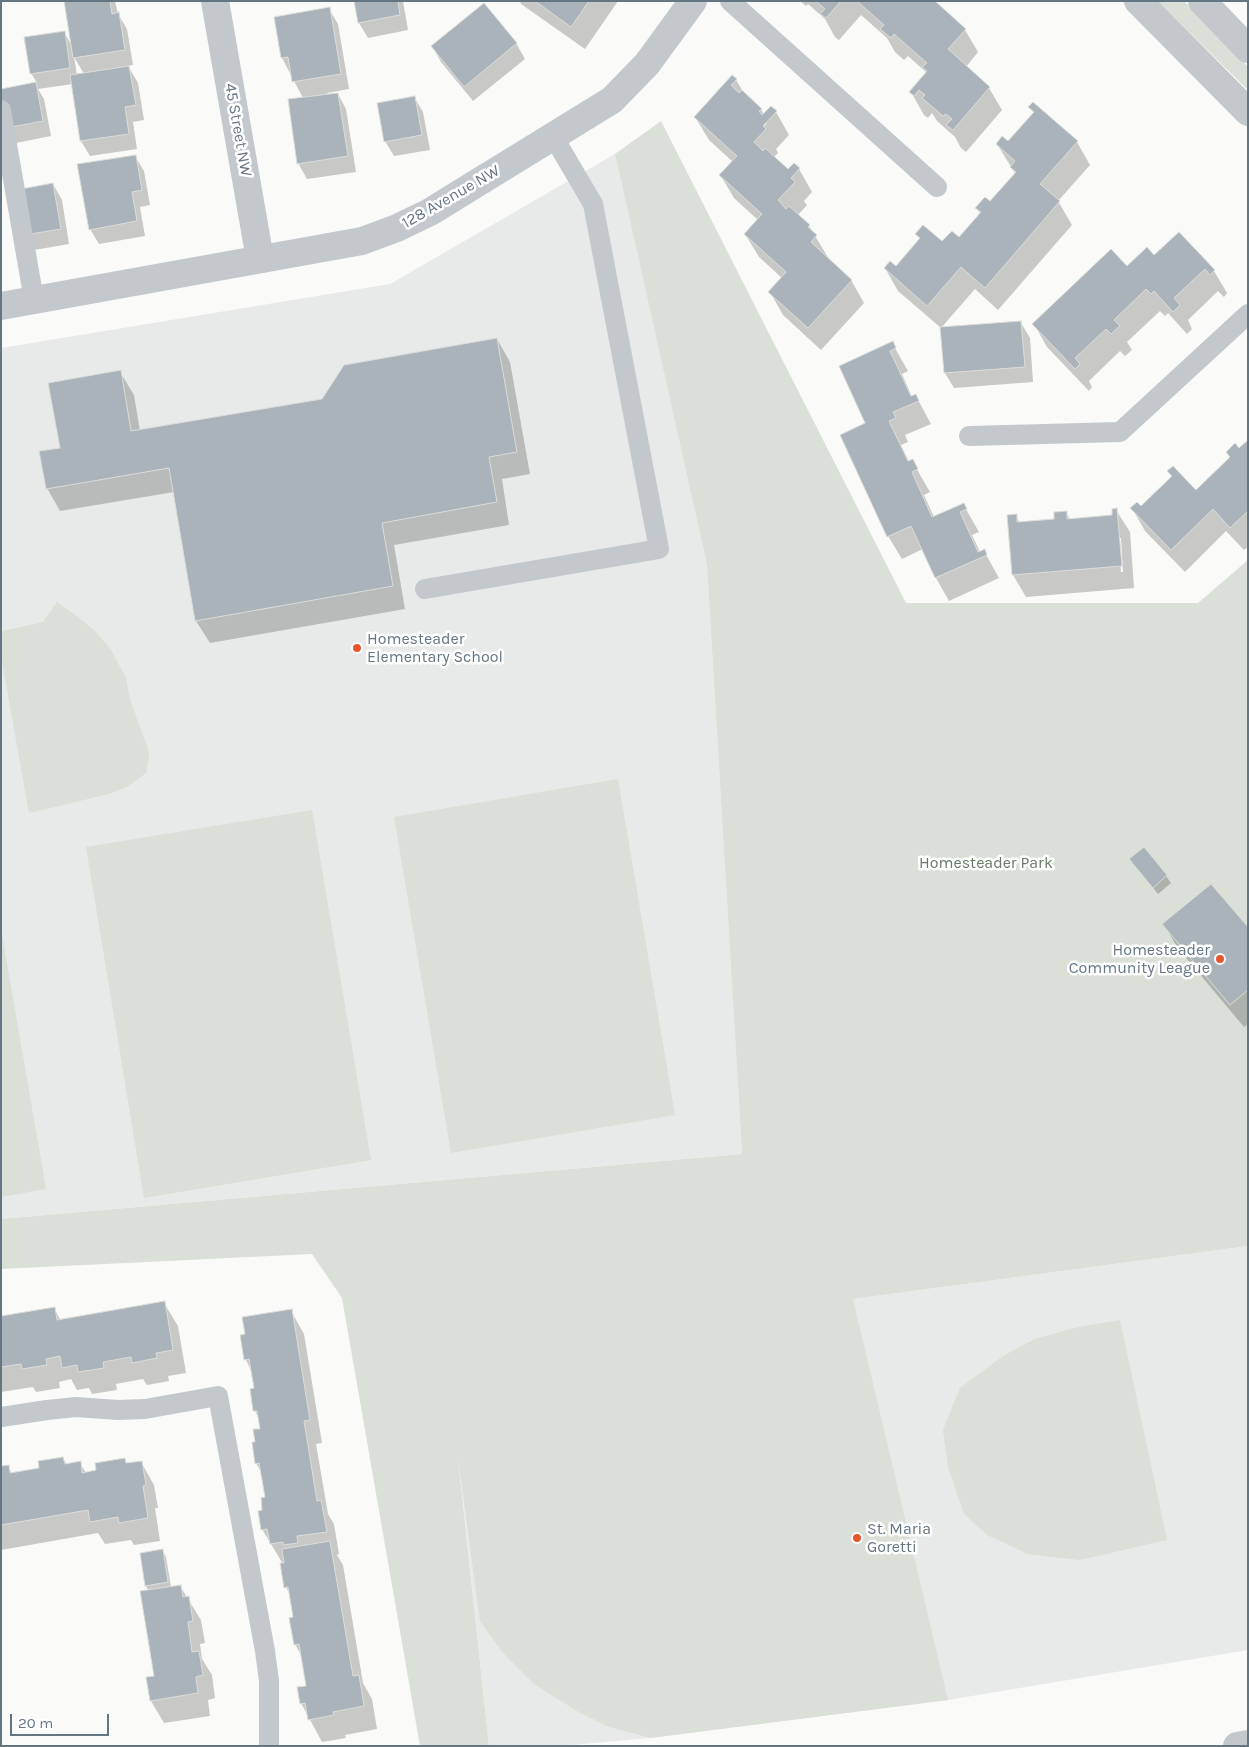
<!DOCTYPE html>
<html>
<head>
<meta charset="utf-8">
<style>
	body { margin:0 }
	#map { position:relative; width:1249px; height:1747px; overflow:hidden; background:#fafaf8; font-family:Karla,sans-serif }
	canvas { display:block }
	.frame { position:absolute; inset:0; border:2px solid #657683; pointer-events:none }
	.scale { position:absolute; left:10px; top:1714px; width:99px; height:22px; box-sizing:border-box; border:2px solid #657683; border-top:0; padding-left:6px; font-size:15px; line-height:18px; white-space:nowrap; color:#657683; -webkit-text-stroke:4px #fff; paint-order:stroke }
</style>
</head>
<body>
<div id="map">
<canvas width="1249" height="1747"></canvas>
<div class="frame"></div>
<div class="scale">20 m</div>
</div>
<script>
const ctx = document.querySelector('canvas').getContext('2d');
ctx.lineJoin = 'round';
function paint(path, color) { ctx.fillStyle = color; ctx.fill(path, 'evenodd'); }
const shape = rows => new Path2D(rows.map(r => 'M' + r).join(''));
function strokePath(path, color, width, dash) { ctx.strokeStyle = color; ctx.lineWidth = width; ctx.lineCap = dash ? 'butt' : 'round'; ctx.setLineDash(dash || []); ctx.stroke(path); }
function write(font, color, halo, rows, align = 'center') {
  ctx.font = font + ' Karla,sans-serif'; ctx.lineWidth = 5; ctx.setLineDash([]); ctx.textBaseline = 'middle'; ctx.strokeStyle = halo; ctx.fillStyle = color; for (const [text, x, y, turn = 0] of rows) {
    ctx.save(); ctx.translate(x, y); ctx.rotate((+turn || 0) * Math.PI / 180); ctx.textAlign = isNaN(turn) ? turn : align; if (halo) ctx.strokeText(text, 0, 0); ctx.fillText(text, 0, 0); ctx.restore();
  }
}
paint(shape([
	[615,154,707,565,742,1154,1,1219,1,348,390,284],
	[1248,1246,1248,1650,948,1700,650,1738,560,1746,489,1746,455,1426,853,1299]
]), '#e8e9e9');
paint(shape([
	[1157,1,1184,1,1248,67,1248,90],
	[661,121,906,603,1198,603,1248,560,1248,1246,853,1299,948,1700,650,1738,607,1726,577,1711,534,1684,503,1653,480,1621,458,1458,489,1746,420,1746,342,1298,312,1254,1,1269,1,1219,742,1154,707,565,615,154],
	[57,602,78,617,96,632,111,650,126,678,130,700,148,749,149,757,146,773,127,787,109,794,29,813,1,656,1,635,3,631,43,622],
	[618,779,675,1115,451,1153,394,817],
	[312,810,371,1160,144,1198,86,847],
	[1,929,46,1189,1,1197],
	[1120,1320,1167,1540,1080,1560,1028,1554,987,1535,964,1514,948,1467,943,1430,960,1388,1003,1356,1035,1339,1074,1328]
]), '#dadfd7');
paint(shape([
	[65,1,115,1,118,14,127,29,133,65,128,66,138,83,144,120,133,122,137,149,90,156,81,141,73,84,38,89,44,99,51,136,16,143,1,90,37,83,31,73,64,32,73,48],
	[74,57,84,74,77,75],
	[356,1,403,1,408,30,368,38,359,23],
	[520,1,618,1,585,49,521,4],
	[800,1,933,1,965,30,978,52,966,67,989,88,1002,110,966,152,961,148,955,137,937,121,932,113,928,118,924,115,911,92,927,73,908,56,904,60,895,52,887,38,861,15,839,40,835,37,825,19,808,4,806,6],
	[329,9,338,24,349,89,327,93,328,95,338,94,346,109,356,172,307,179,298,163,303,98,282,58,275,18],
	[516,43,525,59,473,101,441,62,432,46],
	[732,76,736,80,744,93,761,109,764,115,776,112,789,135,776,149,778,153,773,158,788,171,794,165,799,169,812,192,804,201,807,205,798,215,809,226,829,259,851,280,864,303,821,350,783,315,770,292,782,278,759,257,745,234,758,220,734,198,721,176,733,162,709,140,695,117],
	[766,121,767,123,759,132],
	[414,97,423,112,430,150,394,156,385,141],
	[1030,107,1077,142,1090,165,1058,201,1072,225,998,310,975,289,941,328,898,291,885,268,897,267,920,240,917,234,942,243,959,238,980,214,977,208,990,203,1016,175,997,144,1008,143,1034,114],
	[135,156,144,171,150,205,140,207,145,236,99,244,90,229],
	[53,184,62,200,69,244,34,250,17,191],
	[1154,257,1214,271,1227,293,1224,297,1218,291,1188,320,1192,329,1187,334,1168,313,1165,316,1160,311,1127,342,1132,350,1125,356,1120,351,1089,381,1092,387,1089,391,1047,347,1034,324,1127,268],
	[1021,323,1030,338,1033,382,954,388,945,373],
	[497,339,510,362,530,474,502,479,509,525,394,545,405,609,210,643,196,621,174,492,60,511,47,488,61,449,120,372,134,395,140,431,323,401],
	[892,343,908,371,902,374,912,397,916,396,931,424,905,435,908,442,901,445,909,462,912,461,930,492,924,495,934,517,963,504,979,532,972,535,980,552,984,551,999,578,949,601,936,578,923,549,902,559,888,536,842,435,866,424],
	[1248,442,1248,547,1244,550,1226,531,1185,572,1145,531,1132,508,1141,508,1172,478,1169,472,1196,492,1230,458,1227,452,1239,450],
	[1116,510,1130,532,1134,588,1026,597,1013,575,1016,516,1020,523,1056,520,1066,512,1070,520,1114,516],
	[1118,538,1121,538,1123,572,1121,572],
	[1143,849,1166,876,1171,883,1158,894,1131,860],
	[1164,924,1248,929,1248,1024,1244,1027,1177,947],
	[164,1303,178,1326,186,1373,168,1376,169,1381,147,1385,143,1379,116,1384,117,1390,92,1394,89,1388,77,1390,71,1379,59,1382,60,1388,36,1392,33,1387,1,1392,1,1318,54,1308,61,1321],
	[291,1311,304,1334,322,1443,316,1444,328,1514,334,1524,339,1554,337,1555,343,1565,363,1683,372,1699,377,1729,345,1735,346,1738,322,1742,301,1703,308,1687,302,1657,295,1644,295,1618,291,1597,286,1587,283,1564,262,1529,266,1498,262,1474,256,1463,257,1443,262,1430,260,1421,255,1411,255,1389,252,1372,246,1360,242,1336,246,1335],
	[63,1458,67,1465,80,1463,86,1473,97,1471,124,1459,127,1464,141,1462,154,1485,158,1508,155,1508,160,1541,134,1545,131,1540,105,1544,98,1533,1,1550,1,1467,8,1466,12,1474,40,1469],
	[162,1550,166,1557,171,1587,180,1586,201,1620,205,1643,200,1644,202,1659,212,1675,215,1698,208,1700,210,1716,164,1723,151,1701,155,1677,149,1591,146,1586]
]), '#0003');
const building = shape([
	[64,1,110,1,112,14,119,12,125,50,73,58,64,1],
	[354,1,398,1,400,15,358,23,354,1],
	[535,1,589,1,571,27,535,1],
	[816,1,841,1,826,18,820,14,825,9,816,1],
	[857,1,935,1,966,29,948,49,990,87,953,130,946,125,952,119,946,114,943,116,922,98,925,95,919,90,914,96,909,92,927,71,922,67,927,63,894,34,891,38,880,29,884,25,857,1],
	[484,3,517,43,464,87,431,46,484,3],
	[330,7,341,74,292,82,288,57,281,58,274,17,330,7],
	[65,31,70,68,30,74,24,37,65,31],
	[129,66,136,105,125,107,129,134,80,141,70,75,129,66],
	[732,75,737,79,731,85,739,93,742,90,762,109,759,111,762,115,771,106,777,111,763,126,766,129,754,142,763,151,765,148,788,169,794,163,800,168,791,178,795,182,778,200,786,209,789,206,810,225,808,227,817,235,811,242,852,280,808,328,768,292,786,272,744,234,762,214,719,175,737,156,694,117,732,75],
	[36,82,43,121,6,128,1,105,1,89,36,82],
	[338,93,348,156,297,164,288,99,338,93],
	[415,96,422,135,384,142,377,103,415,96],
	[1033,102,1078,141,1040,184,1060,201,985,288,961,267,927,306,884,268,890,261,896,266,920,238,915,234,923,225,942,241,952,231,959,237,981,212,975,208,985,197,990,201,1016,172,1010,167,1015,161,996,144,1002,136,1008,141,1034,112,1028,107,1033,102],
	[136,155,142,190,132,192,137,221,89,230,77,164,136,155],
	[53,183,61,229,24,235,16,190,53,183],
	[1179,232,1215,270,1210,275,1205,269,1174,298,1180,305,1173,312,1154,291,1151,294,1146,289,1114,320,1120,326,1111,334,1106,329,1075,358,1080,364,1075,369,1032,324,1111,249,1127,266,1147,247,1154,255,1179,232],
	[1021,321,1025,367,944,373,940,327,1021,321],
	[497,338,517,452,489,457,497,502,382,523,393,586,195,621,169,468,46,489,39,451,60,448,48,383,121,370,131,431,322,399,344,365,497,338],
	[893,341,896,348,890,351,911,396,916,394,919,401,893,412,896,418,889,421,908,461,913,459,918,469,912,472,932,517,964,503,967,509,960,512,978,552,985,549,987,555,935,578,911,526,887,537,840,435,865,423,839,366,893,341],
	[1248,440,1248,511,1230,528,1213,509,1171,550,1130,508,1137,502,1141,506,1172,476,1167,471,1173,466,1196,490,1230,457,1226,452,1235,443,1239,448,1248,440],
	[1117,508,1122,566,1012,575,1007,515,1017,514,1017,522,1054,519,1054,512,1067,511,1067,519,1112,515,1112,509,1117,508],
	[1144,847,1167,875,1153,888,1129,859,1144,847],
	[1211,884,1248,927,1248,990,1230,1005,1162,924,1211,884],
	[165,1301,173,1350,156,1353,157,1358,132,1363,131,1357,103,1362,104,1368,78,1372,77,1365,62,1368,60,1356,46,1359,47,1365,22,1369,21,1364,1,1367,1,1316,55,1307,57,1320,165,1301],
	[292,1309,310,1420,304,1421,317,1501,321,1500,327,1532,297,1536,298,1543,283,1545,283,1542,270,1544,267,1529,261,1530,258,1511,262,1510,261,1498,265,1497,259,1463,255,1464,252,1442,255,1442,253,1429,260,1429,257,1411,253,1411,250,1389,254,1388,249,1359,244,1360,240,1335,245,1334,242,1317,292,1309],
	[63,1457,65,1464,81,1461,82,1473,96,1470,95,1463,125,1458,126,1463,142,1461,146,1485,143,1486,148,1518,119,1523,118,1517,90,1522,88,1510,1,1525,1,1466,9,1465,10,1473,39,1468,38,1461,63,1457],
	[330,1541,353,1676,359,1675,364,1706,333,1712,334,1715,308,1720,305,1703,300,1704,297,1687,306,1686,299,1644,294,1645,289,1618,293,1617,288,1587,284,1588,280,1563,284,1563,282,1549,330,1541],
	[163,1549,168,1582,145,1586,140,1553,163,1549],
	[181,1585,183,1597,189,1596,193,1621,188,1622,192,1652,199,1651,203,1675,196,1677,198,1693,150,1701,146,1677,154,1676,140,1591,181,1585]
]);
paint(building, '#aab3b9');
strokePath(building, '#dcdcda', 1);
strokePath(shape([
	[730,1,937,187],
	[1,110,34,300],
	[969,436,1120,432,1248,314],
	[425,589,659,549,593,204,553,136],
	[1,1417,47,1410,76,1407,118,1410,145,1409,218,1396,265,1651,269,1681,269,1746]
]), '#c3c8cc', 20);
strokePath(shape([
	[215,1,260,259],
	[1,306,362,241,397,228,430,212,612,100,647,64,693,1]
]), '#c3c8cc', 28);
strokePath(shape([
	[1138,1,1248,112],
	[1202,1,1248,49],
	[1237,1746,1248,1744]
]), '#c3c8cc', 28);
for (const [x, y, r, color] of [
	[357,648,5,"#e4572e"],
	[1220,959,5,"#e4572e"],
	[857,1538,5,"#e4572e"]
]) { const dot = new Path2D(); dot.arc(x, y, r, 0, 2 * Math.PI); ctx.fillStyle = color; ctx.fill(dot); strokePath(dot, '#fff', 2); }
write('16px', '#657683', '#fff', [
	["45 Street NW",238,130,80],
	["128 Avenue NW",451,197,-30]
]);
write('16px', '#657683', '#fff', [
	["Homesteader",367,639],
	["Elementary School",367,657],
	["Homesteader",1210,950,"right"],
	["Community League",1210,968,"right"],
	["St. Maria",867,1529],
	["Goretti",867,1547]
], 'left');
write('16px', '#687a64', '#fff', [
	["Homesteader Park",986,863]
]);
</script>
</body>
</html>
